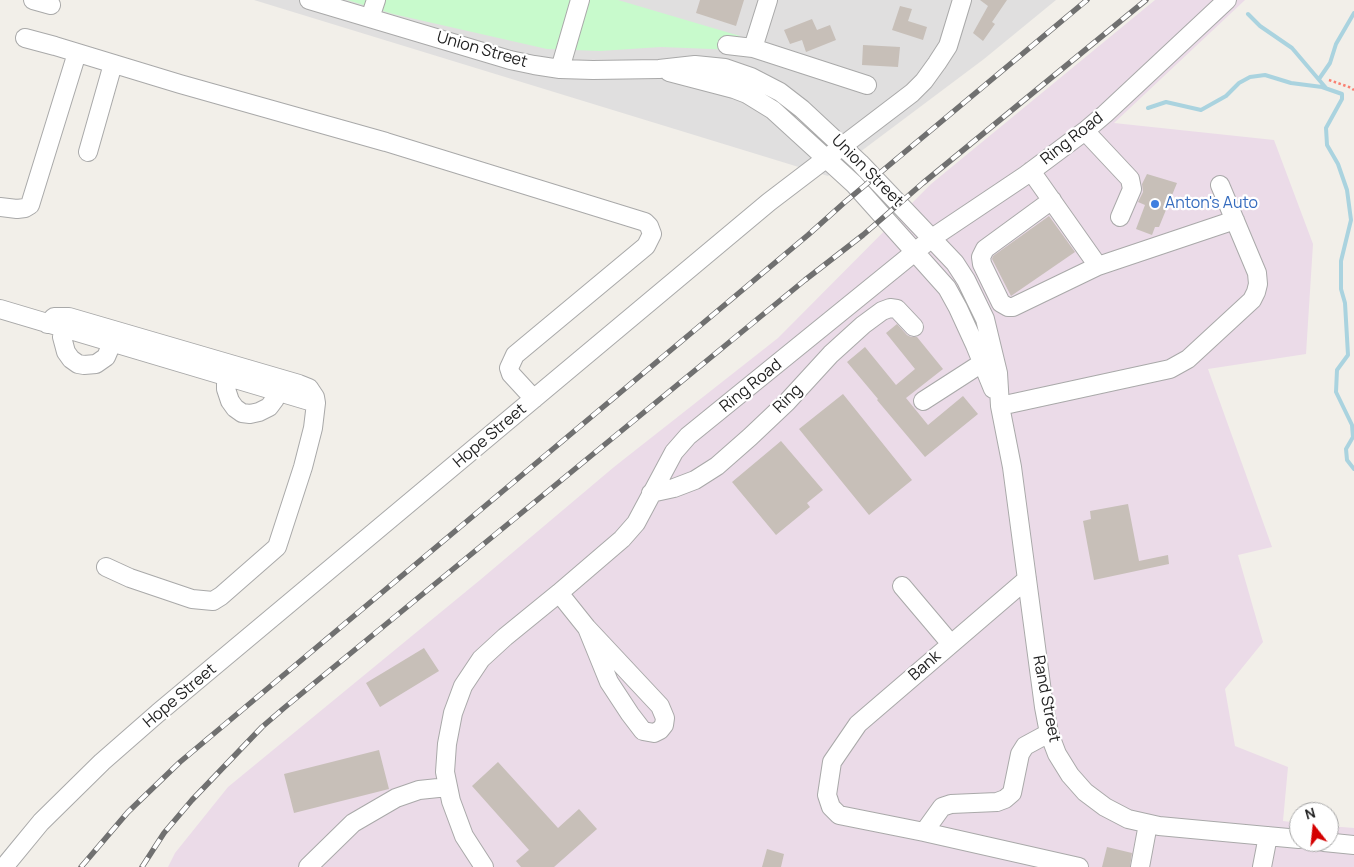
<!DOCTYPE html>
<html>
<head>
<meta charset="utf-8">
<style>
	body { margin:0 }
	#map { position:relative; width:1354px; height:867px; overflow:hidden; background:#f2efe9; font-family:Manrope,sans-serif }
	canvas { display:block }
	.north { position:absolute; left:1289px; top:802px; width:50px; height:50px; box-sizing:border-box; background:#fff; border:1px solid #a7a7a7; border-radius:50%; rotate:344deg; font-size:14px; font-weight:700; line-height:20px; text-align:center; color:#222 }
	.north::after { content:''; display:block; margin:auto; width:18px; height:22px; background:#d40000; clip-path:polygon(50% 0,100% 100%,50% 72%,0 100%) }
</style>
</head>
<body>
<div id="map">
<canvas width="1354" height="867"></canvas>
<div class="north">N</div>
</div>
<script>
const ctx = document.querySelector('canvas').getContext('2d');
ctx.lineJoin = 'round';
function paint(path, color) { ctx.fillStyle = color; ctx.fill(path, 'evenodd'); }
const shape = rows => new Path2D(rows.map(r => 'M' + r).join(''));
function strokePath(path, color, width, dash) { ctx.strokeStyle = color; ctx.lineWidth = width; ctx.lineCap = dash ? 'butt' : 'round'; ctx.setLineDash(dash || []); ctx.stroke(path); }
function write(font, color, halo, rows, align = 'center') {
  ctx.font = font + ' Manrope,sans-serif'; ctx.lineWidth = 4.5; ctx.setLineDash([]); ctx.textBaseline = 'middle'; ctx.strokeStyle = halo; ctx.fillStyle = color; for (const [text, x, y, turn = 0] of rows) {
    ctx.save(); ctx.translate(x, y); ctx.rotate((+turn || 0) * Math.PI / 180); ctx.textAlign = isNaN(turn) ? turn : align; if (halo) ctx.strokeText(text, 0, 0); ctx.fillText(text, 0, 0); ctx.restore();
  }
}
paint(shape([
	[254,0,1056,0,984,59,828,176]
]), '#e0dfdf');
paint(shape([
	[1155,0,1245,0,1114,123,1274,140,1313,244,1306,354,1208,369,1272,547,1238,555,1263,642,1225,689,1235,746,1288,767,1283,821,1299,823,1299,842,1329,842,1329,826,1354,828,1354,867,168,867,175,853,228,787,480,580,614,467,778,338,931,184]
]), '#ebdbe8');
paint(shape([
	[347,0,618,0,740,36,736,50,661,47,600,51,547,49,393,14]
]), '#c8facc');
strokePath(shape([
	[1248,14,1260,26,1292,48,1326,88],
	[1319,79,1330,63,1336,44,1354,13],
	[1148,108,1166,102,1201,110,1226,96,1239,83,1250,77,1265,75,1291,83,1322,87,1342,94,1342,99,1326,128,1327,145,1338,164,1347,190,1351,220,1341,261,1341,289,1345,303,1348,355,1337,370,1336,392,1352,425,1353,437,1346,449,1347,460,1354,469]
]), '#aad3df', 4);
paint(shape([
	[700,0,744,0,736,26,696,13],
	[980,0,1007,0,992,22,995,24,983,41,973,33,988,6],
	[900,6,912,9,908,21,927,27,923,40,892,30],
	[812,19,817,30,830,25,836,40,806,52,802,40,790,44,784,30],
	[863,45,900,47,898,67,862,65],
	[1147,174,1177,183,1159,227,1155,227,1152,235,1136,229,1145,205,1138,202,1143,192,1142,184],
	[1049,216,1075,252,1011,296,992,259,993,256],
	[897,324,907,335,911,337,917,337,943,369,906,398,928,425,963,396,978,414,925,457,877,400,878,399,847,362,865,347,896,385,915,369,886,333],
	[843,394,912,480,869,515,799,429],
	[781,441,823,490,807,503,810,507,776,535,732,482],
	[1128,504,1139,561,1168,555,1169,564,1094,580,1083,521,1091,519,1090,511],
	[424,648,439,671,380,707,366,683],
	[379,750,389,789,294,813,284,774],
	[498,762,558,828,579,809,597,829,554,867,521,867,516,861,529,850,472,786],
	[1107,847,1132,853,1130,867,1102,867],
	[767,849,784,854,781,867,762,867]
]), '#c7bfb8');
const minor = shape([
	[33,0,51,5],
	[309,0,510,60,534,65,560,69,593,70,659,69,695,65,725,68,751,77,780,92,802,109,860,163,955,263,966,280,985,319,998,373,1000,406,1012,467,1044,707,1049,733,1057,754,1070,775,1085,792,1105,807,1128,819,1159,826,1299,839],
	[370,18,376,0],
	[25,38,55,46,180,84,386,142,645,222,649,226,652,234,646,246,515,355,509,368,511,374,534,399],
	[727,45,753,48,867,85],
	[753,48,768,0],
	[560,69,580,0],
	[669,72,734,89,747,94,773,110,854,184,947,288,958,308,975,345,993,389],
	[1085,131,1130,179,1132,189,1120,217],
	[88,152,113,64],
	[1031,171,1098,266,1235,220],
	[1052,200,985,249,981,257,982,264,1001,303,1008,307,1013,307,1098,266],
	[0,207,17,209,25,208,30,205,77,53],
	[0,309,316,403],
	[47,324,54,317,69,317,299,384,309,388,315,397,316,403,313,428,303,467,277,547,221,596,213,601,192,599,130,578,106,567],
	[64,329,62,337,66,352,71,359,78,364,84,365,96,364,106,357,112,343,110,334],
	[226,377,226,389,230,401,235,408,242,413,250,414,259,412,269,407,275,399,276,392,273,381],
	[923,401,982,363],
	[1000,406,1170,369,1188,359,1252,300,1256,292,1258,284,1257,273,1220,185],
	[651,493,674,488,695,480,717,466,750,437,787,402,831,354,863,325,882,311,890,308,897,309,914,327],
	[1027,579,858,724,832,762,827,795,831,807,839,815,924,832,1079,867],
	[902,586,951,644],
	[559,593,587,628,660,706,665,718,664,725,660,730,654,733,643,731,630,714,609,682,587,628],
	[924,832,942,807,951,804,997,802,1005,799,1012,793,1020,754,1025,746,1049,733],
	[1324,842,1354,845],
	[4,867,41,822,102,762,158,713,769,202,912,93,924,81,937,63,948,46,962,0],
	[308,867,353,823,396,798,419,790,448,787],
	[484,867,464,836,451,801,445,772,447,744,453,713,463,686,481,659,505,637,559,593,622,539,636,523,674,452,688,436,932,238,1026,175,1085,131,1105,114,1227,0],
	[1140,867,1148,824],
	[1262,867,1268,836]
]);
strokePath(minor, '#a9a9a9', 20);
strokePath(shape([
	[1329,80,1349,87,1354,90]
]), '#fa8072', 2.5, [2.5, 2.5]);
strokePath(minor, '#fff', 18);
const rail = shape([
	[81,867,128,812,180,762,808,235,845,202,1087,0],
	[142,867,164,833,192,800,262,727,284,708,805,280,863,235,923,183,1146,0]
]);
strokePath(rail, '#707070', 5.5);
strokePath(rail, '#fff', 4, [11]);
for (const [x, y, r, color] of [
	[1155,204,5,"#3f7fe0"]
]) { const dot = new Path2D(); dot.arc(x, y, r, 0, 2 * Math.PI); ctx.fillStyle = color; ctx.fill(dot); strokePath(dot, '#fff', 2); }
write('16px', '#222', '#fff', [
	["Union Street",482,50,16],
	["Ring Road",1072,139,-38],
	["Union Street",867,171,45],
	["Ring Road",751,386,-39],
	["Ring",788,399,-45],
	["Hope Street",490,436,-40],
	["Bank",925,666,-41],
	["Hope Street",180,696,-40],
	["Rand Street",1046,699,79]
]);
write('16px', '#366cbe', '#fff', [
	["Anton's Auto",1165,204]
], 'left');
</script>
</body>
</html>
